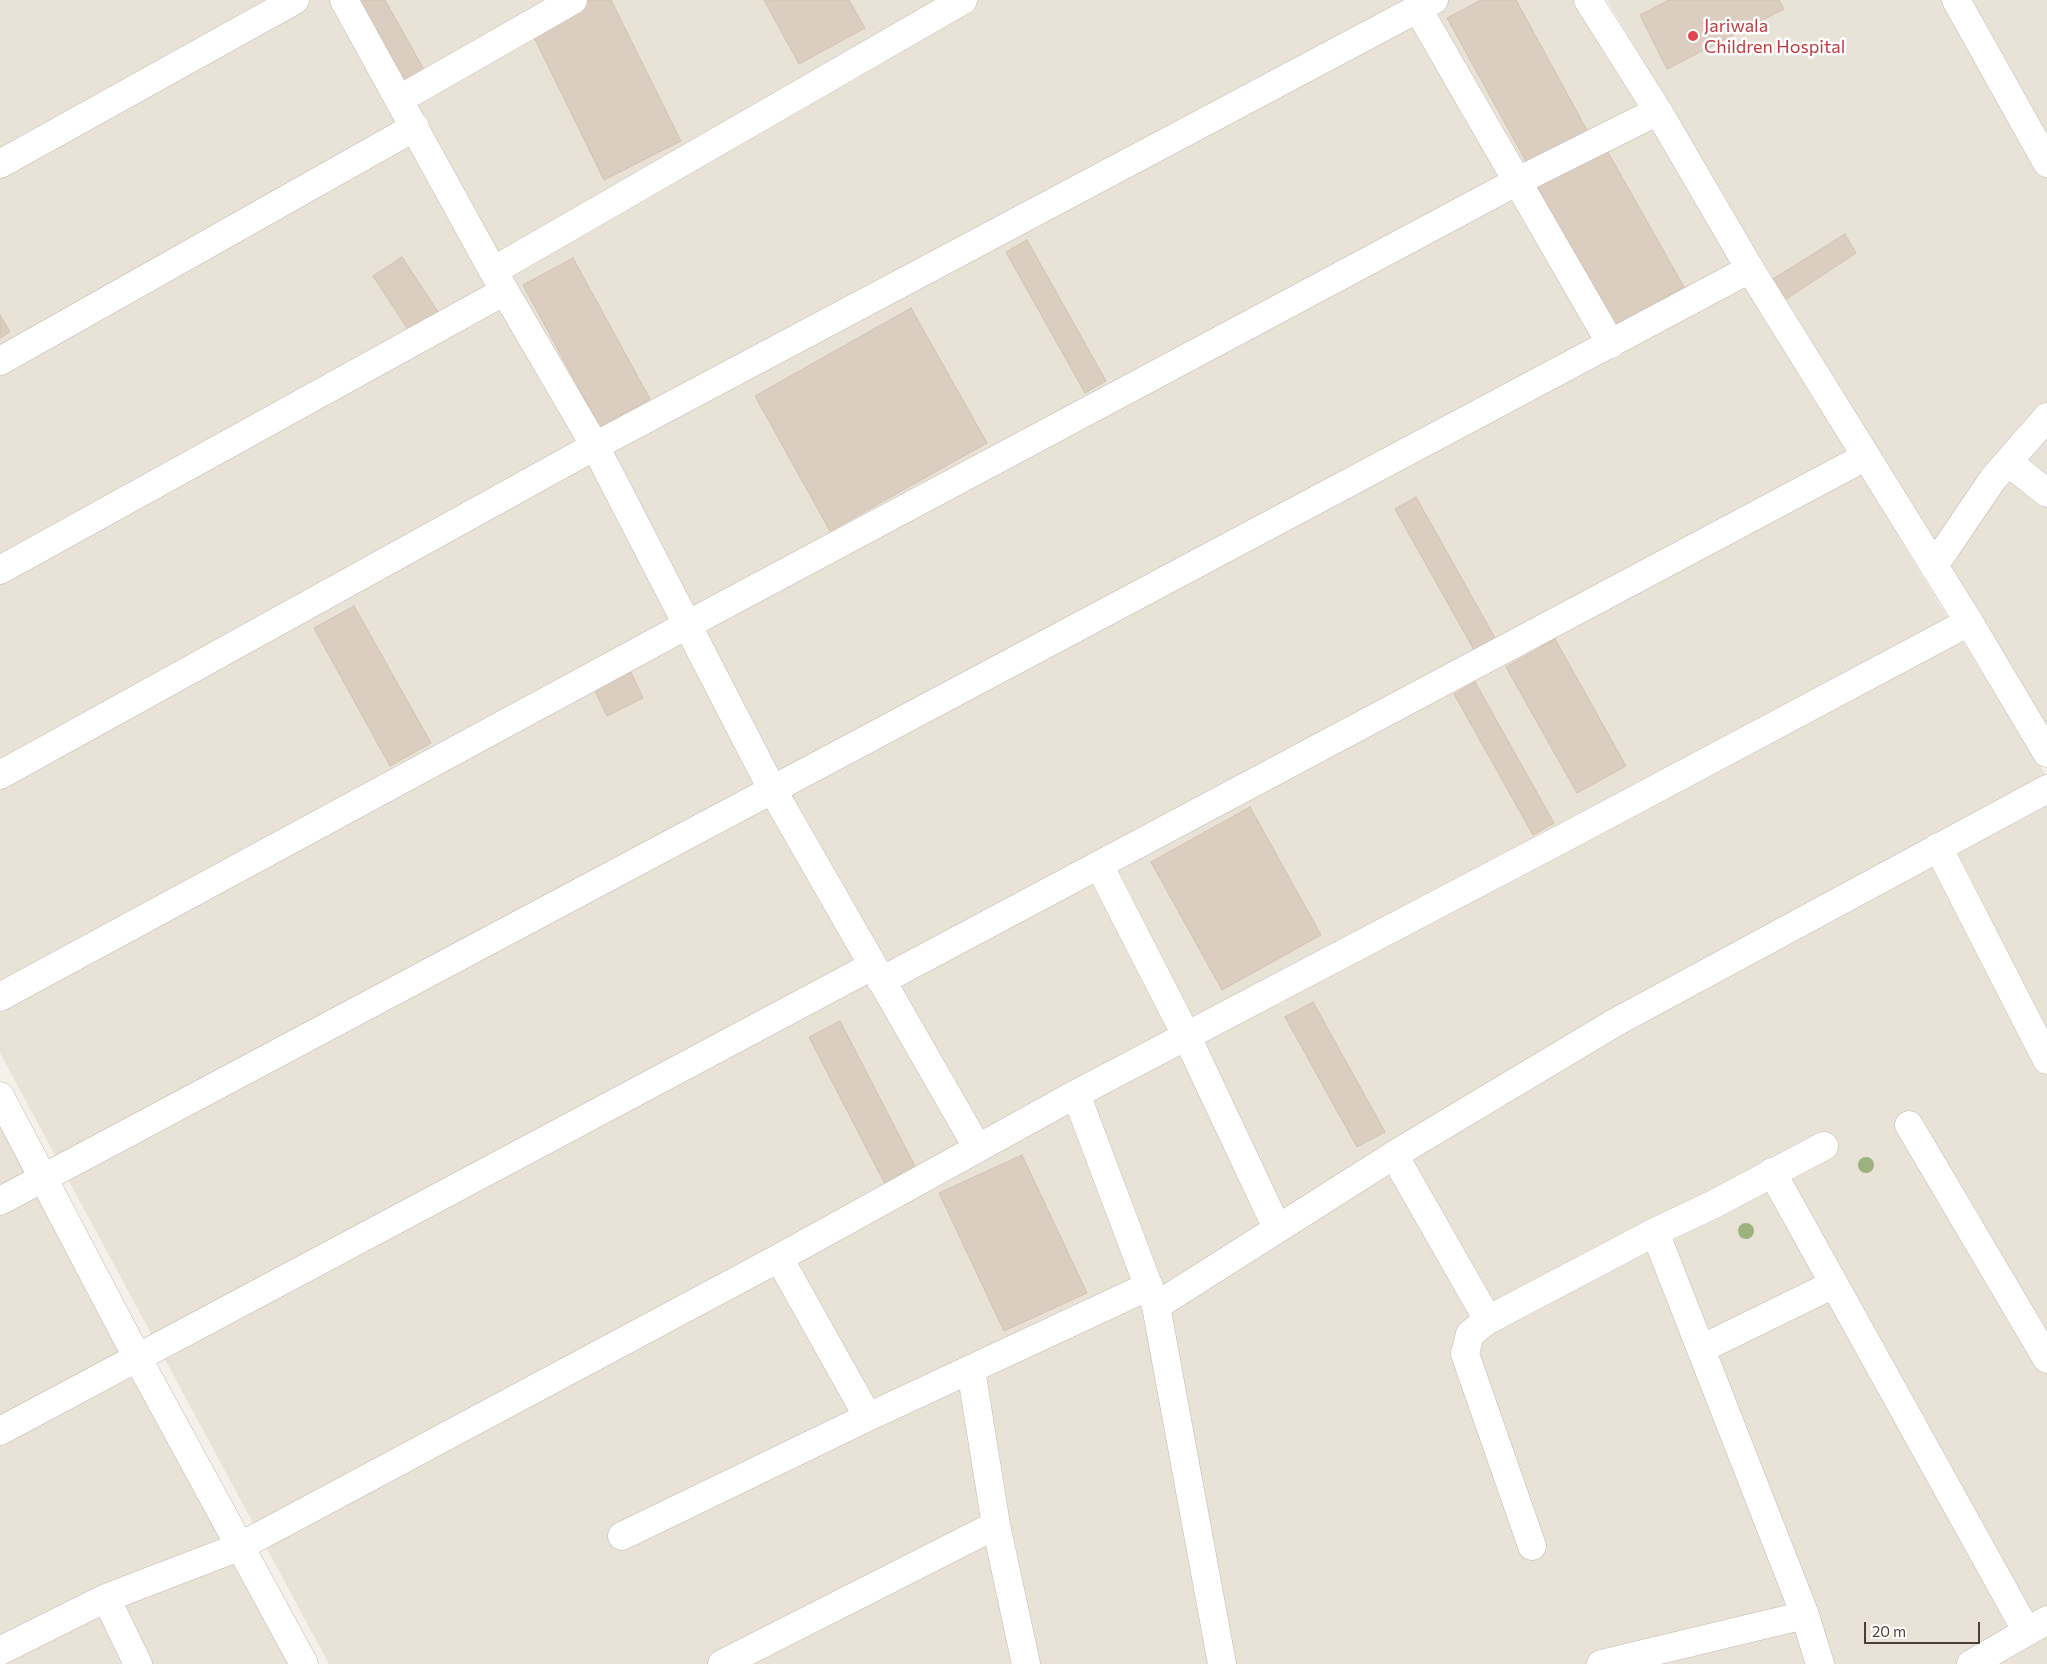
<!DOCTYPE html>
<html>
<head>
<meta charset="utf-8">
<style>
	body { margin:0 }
	#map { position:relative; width:2047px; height:1664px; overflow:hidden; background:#f5f0e9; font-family:Commissioner,sans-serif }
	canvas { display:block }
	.scale { position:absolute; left:1864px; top:1622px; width:116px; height:22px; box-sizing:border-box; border:2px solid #4a4037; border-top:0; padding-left:6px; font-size:15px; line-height:18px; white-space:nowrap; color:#4a4037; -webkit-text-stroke:4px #fff; paint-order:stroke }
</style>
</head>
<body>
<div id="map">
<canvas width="2047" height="1664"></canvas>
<div class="scale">20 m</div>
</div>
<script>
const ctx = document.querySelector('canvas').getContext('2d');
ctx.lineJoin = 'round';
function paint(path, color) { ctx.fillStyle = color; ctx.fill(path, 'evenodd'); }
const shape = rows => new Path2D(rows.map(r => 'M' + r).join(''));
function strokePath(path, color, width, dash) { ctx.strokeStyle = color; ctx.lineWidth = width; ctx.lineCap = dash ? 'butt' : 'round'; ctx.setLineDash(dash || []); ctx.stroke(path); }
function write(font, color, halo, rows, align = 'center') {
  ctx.font = font + ' Commissioner,sans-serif'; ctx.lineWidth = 5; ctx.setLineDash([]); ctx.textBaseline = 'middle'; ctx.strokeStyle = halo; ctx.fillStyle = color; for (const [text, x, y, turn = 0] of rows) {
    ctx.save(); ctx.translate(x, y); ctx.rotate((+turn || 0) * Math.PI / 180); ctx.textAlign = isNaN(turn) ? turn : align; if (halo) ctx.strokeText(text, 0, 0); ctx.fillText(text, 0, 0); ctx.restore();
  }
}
paint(shape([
	[0,0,1580,0,1919,571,2047,777,2047,1664,329,1664,0,1053],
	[1607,0,2047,0,2047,731,1874,449],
	[0,1108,293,1664,0,1664]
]), '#e9e2d7');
const building = shape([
	[357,0,385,0,427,75,406,87,357,0],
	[584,0,611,0,681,141,604,180,531,31,584,0],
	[764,0,849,0,865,28,799,64,764,0],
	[1481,0,1516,0,1588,132,1528,165,1447,18,1481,0],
	[1669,0,1779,0,1784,9,1667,69,1640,15,1669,0],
	[1605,147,1684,287,1616,325,1536,185,1605,147],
	[1845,234,1856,253,1785,300,1773,279,1845,234],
	[1027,240,1106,381,1085,393,1006,252,1027,240],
	[402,257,440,315,411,334,373,276,402,257],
	[573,258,650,399,600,427,523,285,573,258],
	[911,308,987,443,830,531,755,396,911,308],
	[0,315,10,332,0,338,0,315],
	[1416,497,1495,638,1474,650,1395,509,1416,497],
	[354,606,431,743,390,766,314,628,354,606],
	[1555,639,1626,766,1577,793,1506,667,1555,639],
	[629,668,643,698,607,716,592,685,629,668],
	[1475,682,1554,823,1533,835,1454,694,1475,682],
	[1250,807,1321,935,1222,990,1151,862,1250,807],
	[1313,1002,1385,1132,1357,1147,1285,1017,1313,1002],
	[840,1021,917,1170,886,1186,809,1037,840,1021],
	[1022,1155,1087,1293,1004,1331,939,1193,1022,1155]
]);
paint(building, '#dbcec1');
strokePath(building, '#d3c2b1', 1);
const minor = shape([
	[344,0,493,271,595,446,772,789,977,1147],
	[1956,0,2047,163],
	[1418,9,1611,344],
	[400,99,573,0],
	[0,164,295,0],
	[493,271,963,0],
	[0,361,415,127],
	[2008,462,2047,493],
	[1934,566,1993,479,2047,417],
	[0,570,505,291],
	[0,775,595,446,1434,0],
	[1938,847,2047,1060],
	[1099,865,1187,1037,1277,1228],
	[881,981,1865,457],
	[0,997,687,625,1516,182,1658,111],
	[1076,1094,1156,1306,1222,1664],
	[1909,1125,2047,1359],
	[1394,1155,1488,1320],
	[1772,1172,2027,1632],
	[0,1201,1750,269],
	[1655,1232,1805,1615,1820,1664],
	[779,1258,868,1417],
	[1156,1306,1394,1155,1616,1022,2047,789],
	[1701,1349,1834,1284],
	[971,1370,996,1525,1026,1664],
	[0,1431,872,966],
	[622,1536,868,1417,1149,1286],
	[1532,1546,1465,1354,1470,1334,1488,1320,1655,1232,1712,1205,1824,1146],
	[106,1598,138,1664],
	[0,1651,106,1598,239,1547,779,1258,1076,1094,1573,833,1969,622],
	[722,1664,996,1525],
	[1601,1664,1805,1615],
	[1971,1664,2047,1620]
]);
const tertiary = shape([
	[1588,0,1658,111,1750,269,1969,622,2047,753],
	[0,1096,137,1357,304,1664]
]);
strokePath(minor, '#c4baae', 29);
strokePath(tertiary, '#c4baae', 29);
strokePath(minor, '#fff', 28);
strokePath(tertiary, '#fff', 28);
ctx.fillStyle = '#9bb27e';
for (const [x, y] of [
	[1866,1165],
	[1746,1231]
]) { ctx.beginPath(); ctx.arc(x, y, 8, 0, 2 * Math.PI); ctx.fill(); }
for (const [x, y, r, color] of [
	[1693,36,6,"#e0444e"]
]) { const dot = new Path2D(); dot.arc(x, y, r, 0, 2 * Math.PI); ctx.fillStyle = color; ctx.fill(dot); strokePath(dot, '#fff', 2); }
write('18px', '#be3a42', '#fff', [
	["Jariwala",1704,26],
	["Children Hospital",1704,47]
], 'left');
</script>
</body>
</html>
